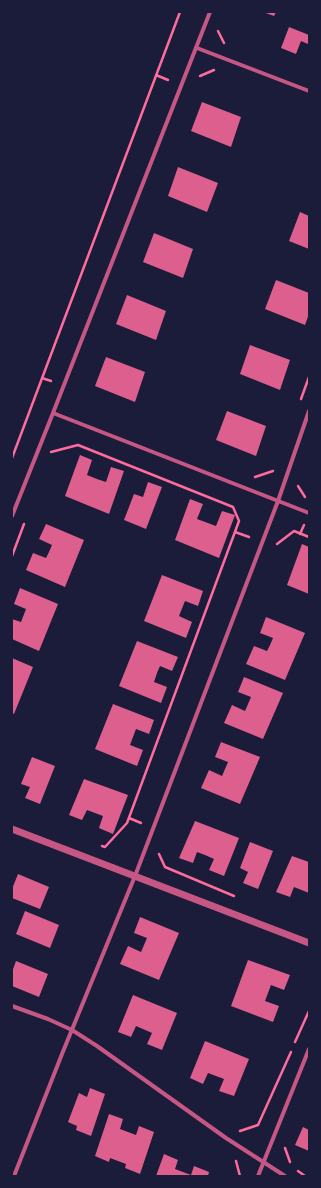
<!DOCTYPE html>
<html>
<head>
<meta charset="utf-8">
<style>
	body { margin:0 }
	#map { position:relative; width:321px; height:1188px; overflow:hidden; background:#1b1b3a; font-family:"Noto Sans",sans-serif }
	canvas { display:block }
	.frame { position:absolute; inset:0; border:13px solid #1b1b3a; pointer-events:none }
</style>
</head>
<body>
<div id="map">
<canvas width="321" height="1188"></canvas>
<div class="frame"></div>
</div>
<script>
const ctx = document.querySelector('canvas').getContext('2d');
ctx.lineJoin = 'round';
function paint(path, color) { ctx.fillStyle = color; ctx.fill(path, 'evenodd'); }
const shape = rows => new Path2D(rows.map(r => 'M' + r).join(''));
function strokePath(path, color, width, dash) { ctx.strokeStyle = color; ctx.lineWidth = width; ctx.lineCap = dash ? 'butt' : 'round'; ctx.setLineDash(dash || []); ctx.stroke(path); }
paint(shape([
	[263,12,276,12,274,16],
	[289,27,309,35,308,44,301,41,296,54,281,48],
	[202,102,241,117,231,147,191,131],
	[178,167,218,183,207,212,168,196],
	[300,212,309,216,309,249,289,241],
	[154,233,193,249,183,278,143,262],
	[276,280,309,293,309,314,305,325,265,309],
	[127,295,166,311,156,340,116,324],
	[250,345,290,360,280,390,240,374],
	[106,357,145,372,135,402,95,386],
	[227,411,266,426,256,456,216,440],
	[80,455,92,460,87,475,97,479,106,482,111,467,124,471,109,514,65,496],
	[148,482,162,487,146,529,124,520,134,494,143,497],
	[190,499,203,504,197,519,216,526,222,511,235,515,219,558,175,540],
	[46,524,84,540,65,587,26,570,33,553,46,558,49,552,52,545,39,539],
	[302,544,309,547,309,594,287,585],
	[162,575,203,591,198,606,185,601,179,616,192,622,186,638,144,621],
	[20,588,58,604,39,651,12,639,12,619,21,622,26,609,14,604],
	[266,617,305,633,285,680,246,664,254,646,267,651,270,645,273,638,260,633],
	[137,641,178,657,172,671,160,666,157,673,154,682,167,687,161,703,119,686],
	[12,658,33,667,14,714,12,713],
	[244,677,283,693,263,739,224,723,232,705,245,711,251,697,238,692],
	[113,704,154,720,149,734,136,729,130,745,143,750,137,766,95,749],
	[221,742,260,757,240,804,201,788,209,770,222,776,228,762,215,757],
	[32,757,55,766,40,804,25,798,30,787,21,784],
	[84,779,128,795,113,834,99,828,103,816,87,810,82,820,69,815],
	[195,821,239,838,224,876,209,870,214,859,205,855,197,852,193,863,179,858],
	[250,842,273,851,258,889,243,883,248,872,240,868],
	[292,856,309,862,309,893,294,887,290,897,276,892],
	[18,874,49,887,40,909,12,898,12,889],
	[25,911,59,925,50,948,16,934],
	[140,917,179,933,159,980,120,964,128,946,141,952,147,938,134,933],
	[248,960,290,975,284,990,271,985,265,1001,279,1006,273,1022,231,1006],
	[16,961,48,974,39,997,12,986,12,972],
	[133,995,177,1013,162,1050,147,1044,152,1033,136,1026,131,1037,118,1032],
	[205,1041,249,1059,234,1096,219,1091,224,1079,208,1073,203,1084,190,1078],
	[90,1088,105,1094,91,1136,76,1130,77,1126,68,1122,79,1093,87,1097],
	[109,1114,123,1119,120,1129,136,1135,139,1126,154,1132,140,1174,125,1168,126,1164,110,1158,109,1162,95,1156],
	[303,1127,309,1130,309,1151,295,1145],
	[164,1154,178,1160,175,1169,191,1175,194,1166,209,1172,208,1176,156,1176]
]), '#dd5f8e');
strokePath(shape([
	[218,31,224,43],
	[156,75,168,80],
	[200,76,214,70],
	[42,378,51,381],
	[301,399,309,377],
	[51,452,78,445,233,507,239,521,127,823,105,847,102,846],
	[12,458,180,12],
	[255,477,273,471],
	[298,486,305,497],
	[235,532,249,537],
	[300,534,304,525],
	[277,544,294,531,309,537],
	[12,556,24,524],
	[129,818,141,823],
	[159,854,165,867,234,896],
	[295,1042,309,1011],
	[240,1131,258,1125,291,1052],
	[285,1148,290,1162],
	[236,1161,240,1176],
	[298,1171,305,1176]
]), '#ff6b9d', 2.5);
strokePath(shape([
	[197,48,309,91],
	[53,413,309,513],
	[12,516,53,413,210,12],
	[12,1006,48,1019,72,1030,97,1046,226,1138,285,1176],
	[14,1176,62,1054,135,876,278,501,309,411],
	[258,1176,309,1049]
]), '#c65784', 4);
strokePath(shape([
	[12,829,309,943]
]), '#c65784', 7);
</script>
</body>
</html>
